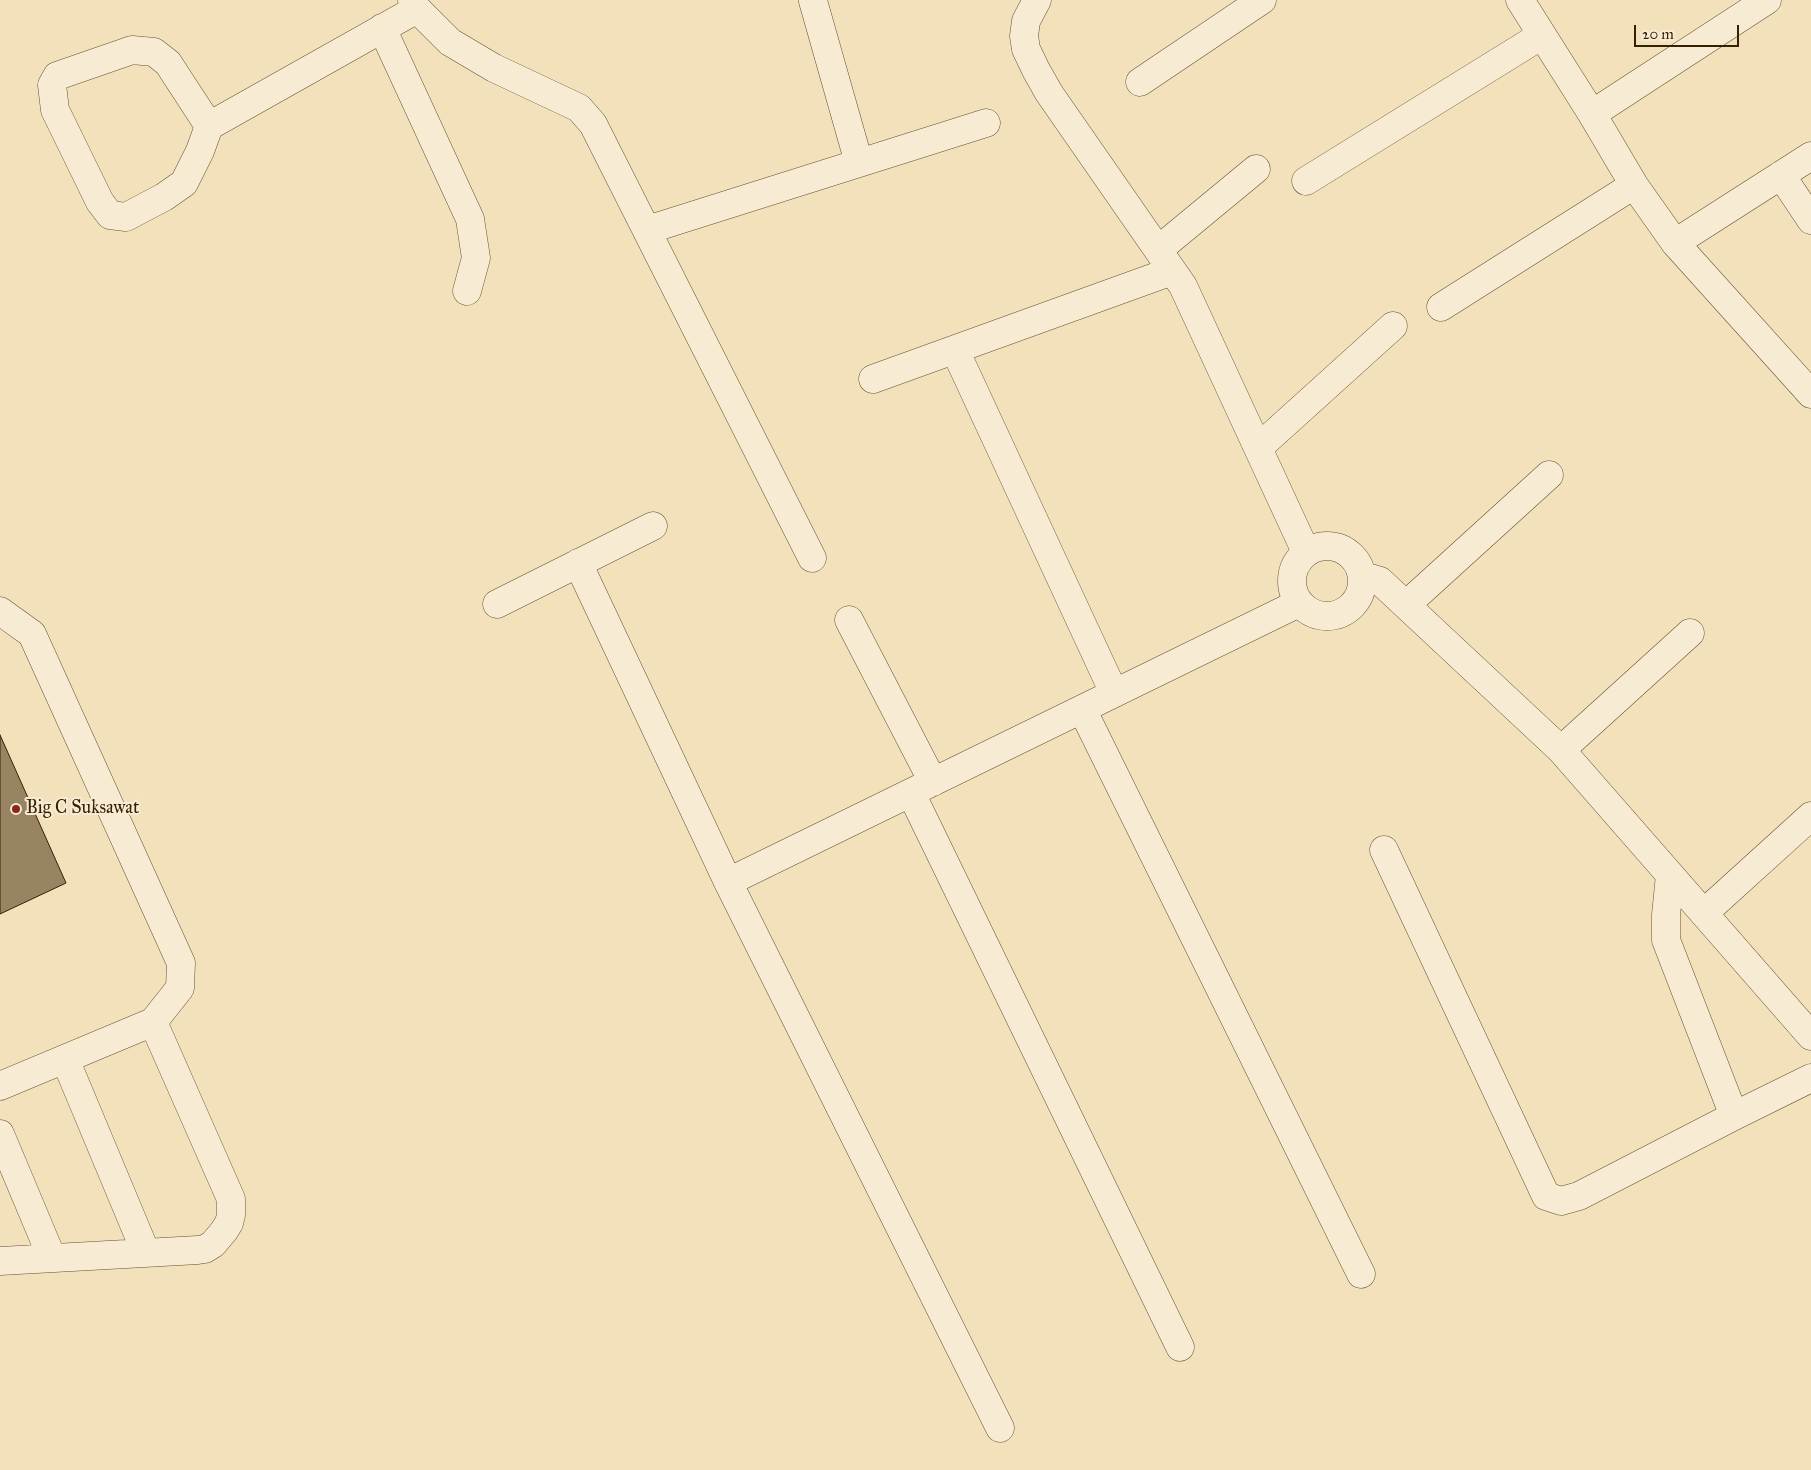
<!DOCTYPE html>
<html>
<head>
<meta charset="utf-8">
<style>
	body { margin:0 }
	#map { position:relative; width:1811px; height:1470px; overflow:hidden; background:#f3e1bb; font-family:"IM FELL Great Primer",serif }
	canvas { display:block }
	.scale { position:absolute; left:1634px; top:25px; width:105px; height:22px; box-sizing:border-box; border:2px solid #352002; border-top:0; padding-left:6px; font-size:15px; line-height:18px; white-space:nowrap; color:#352002; -webkit-text-stroke:4px #f7ecd3; paint-order:stroke }
</style>
</head>
<body>
<div id="map">
<canvas width="1811" height="1470"></canvas>
<div class="scale">20 m</div>
</div>
<script>
const ctx = document.querySelector('canvas').getContext('2d');
ctx.lineJoin = 'round';
function paint(path, color) { ctx.fillStyle = color; ctx.fill(path, 'evenodd'); }
const shape = rows => new Path2D(rows.map(r => 'M' + r).join(''));
function strokePath(path, color, width, dash) { ctx.strokeStyle = color; ctx.lineWidth = width; ctx.lineCap = dash ? 'butt' : 'round'; ctx.setLineDash(dash || []); ctx.stroke(path); }
function write(font, color, halo, rows, align = 'center') {
  ctx.font = font + ' "IM FELL Great Primer",serif'; ctx.lineWidth = 4; ctx.setLineDash([]); ctx.textBaseline = 'middle'; ctx.strokeStyle = halo; ctx.fillStyle = color; for (const [text, x, y, turn = 0] of rows) {
    ctx.save(); ctx.translate(x, y); ctx.rotate((+turn || 0) * Math.PI / 180); ctx.textAlign = isNaN(turn) ? turn : align; if (halo) ctx.strokeText(text, 0, 0); ctx.fillText(text, 0, 0); ctx.restore();
  }
}
const building = shape([
	[0,735,66,883,0,914,0,735]
]);
paint(building, '#988462');
strokePath(building, '#352002', 1);
const minor = shape([
	[412,0,417,9,450,42,494,68,579,108,593,124,812,558],
	[1037,0,1026,21,1024,36,1026,49,1036,70,1049,93,1183,286,1306,552],
	[1520,0,1592,114,1634,185,1675,243,1811,394],
	[813,1,859,163],
	[382,28,470,219,476,258,467,291],
	[1140,82,1262,0],
	[1592,114,1767,0],
	[209,126,168,63,154,52,132,50,57,76,52,85,55,110,100,202,110,215,126,217,164,197,184,183,200,151,209,126,417,9],
	[1781,175,1811,220],
	[1306,181,1542,35],
	[647,230,986,123],
	[1675,243,1811,156],
	[1158,250,1256,169],
	[1441,307,1634,185],
	[955,350,1114,693],
	[873,379,1172,271],
	[1258,448,1393,326],
	'1292 581a35 35 0 1 1 70 0a35 35 0 1 1-70 0Z',
	[578,563,728,882,1000,1428],
	[1363,576,1380,581,1561,750,1811,1036],
	[497,604,653,526],
	[1406,605,1549,475],
	[0,611,32,634,181,963,180,988,153,1022,0,1086],
	[849,620,933,782],
	[1082,709,1361,1274],
	[1561,750,1690,633],
	[911,793,1180,1347],
	[1384,850,1546,1196,1561,1201,1579,1196,1734,1116,1811,1078],
	[1670,875,1666,915,1666,940,1734,1116],
	[728,882,1299,603],
	[1704,913,1811,816],
	[65,1059,146,1253],
	[0,1134,52,1258],
	[0,1261,198,1250,205,1249,213,1244,224,1231,229,1223,231,1215,231,1199,153,1022]
]);
strokePath(minor, '#645030', 29);
strokePath(minor, '#f7ecd3', 28);
for (const [x, y, r, color] of [
	[16,809,5,"#8f2418"]
]) { const dot = new Path2D(); dot.arc(x, y, r, 0, 2 * Math.PI); ctx.fillStyle = color; ctx.fill(dot); strokePath(dot, '#f7ecd3', 2); }
write('18px', '#352002', '#f7ecd3', [
	["Big C Suksawat",26,809]
], 'left');
</script>
</body>
</html>
